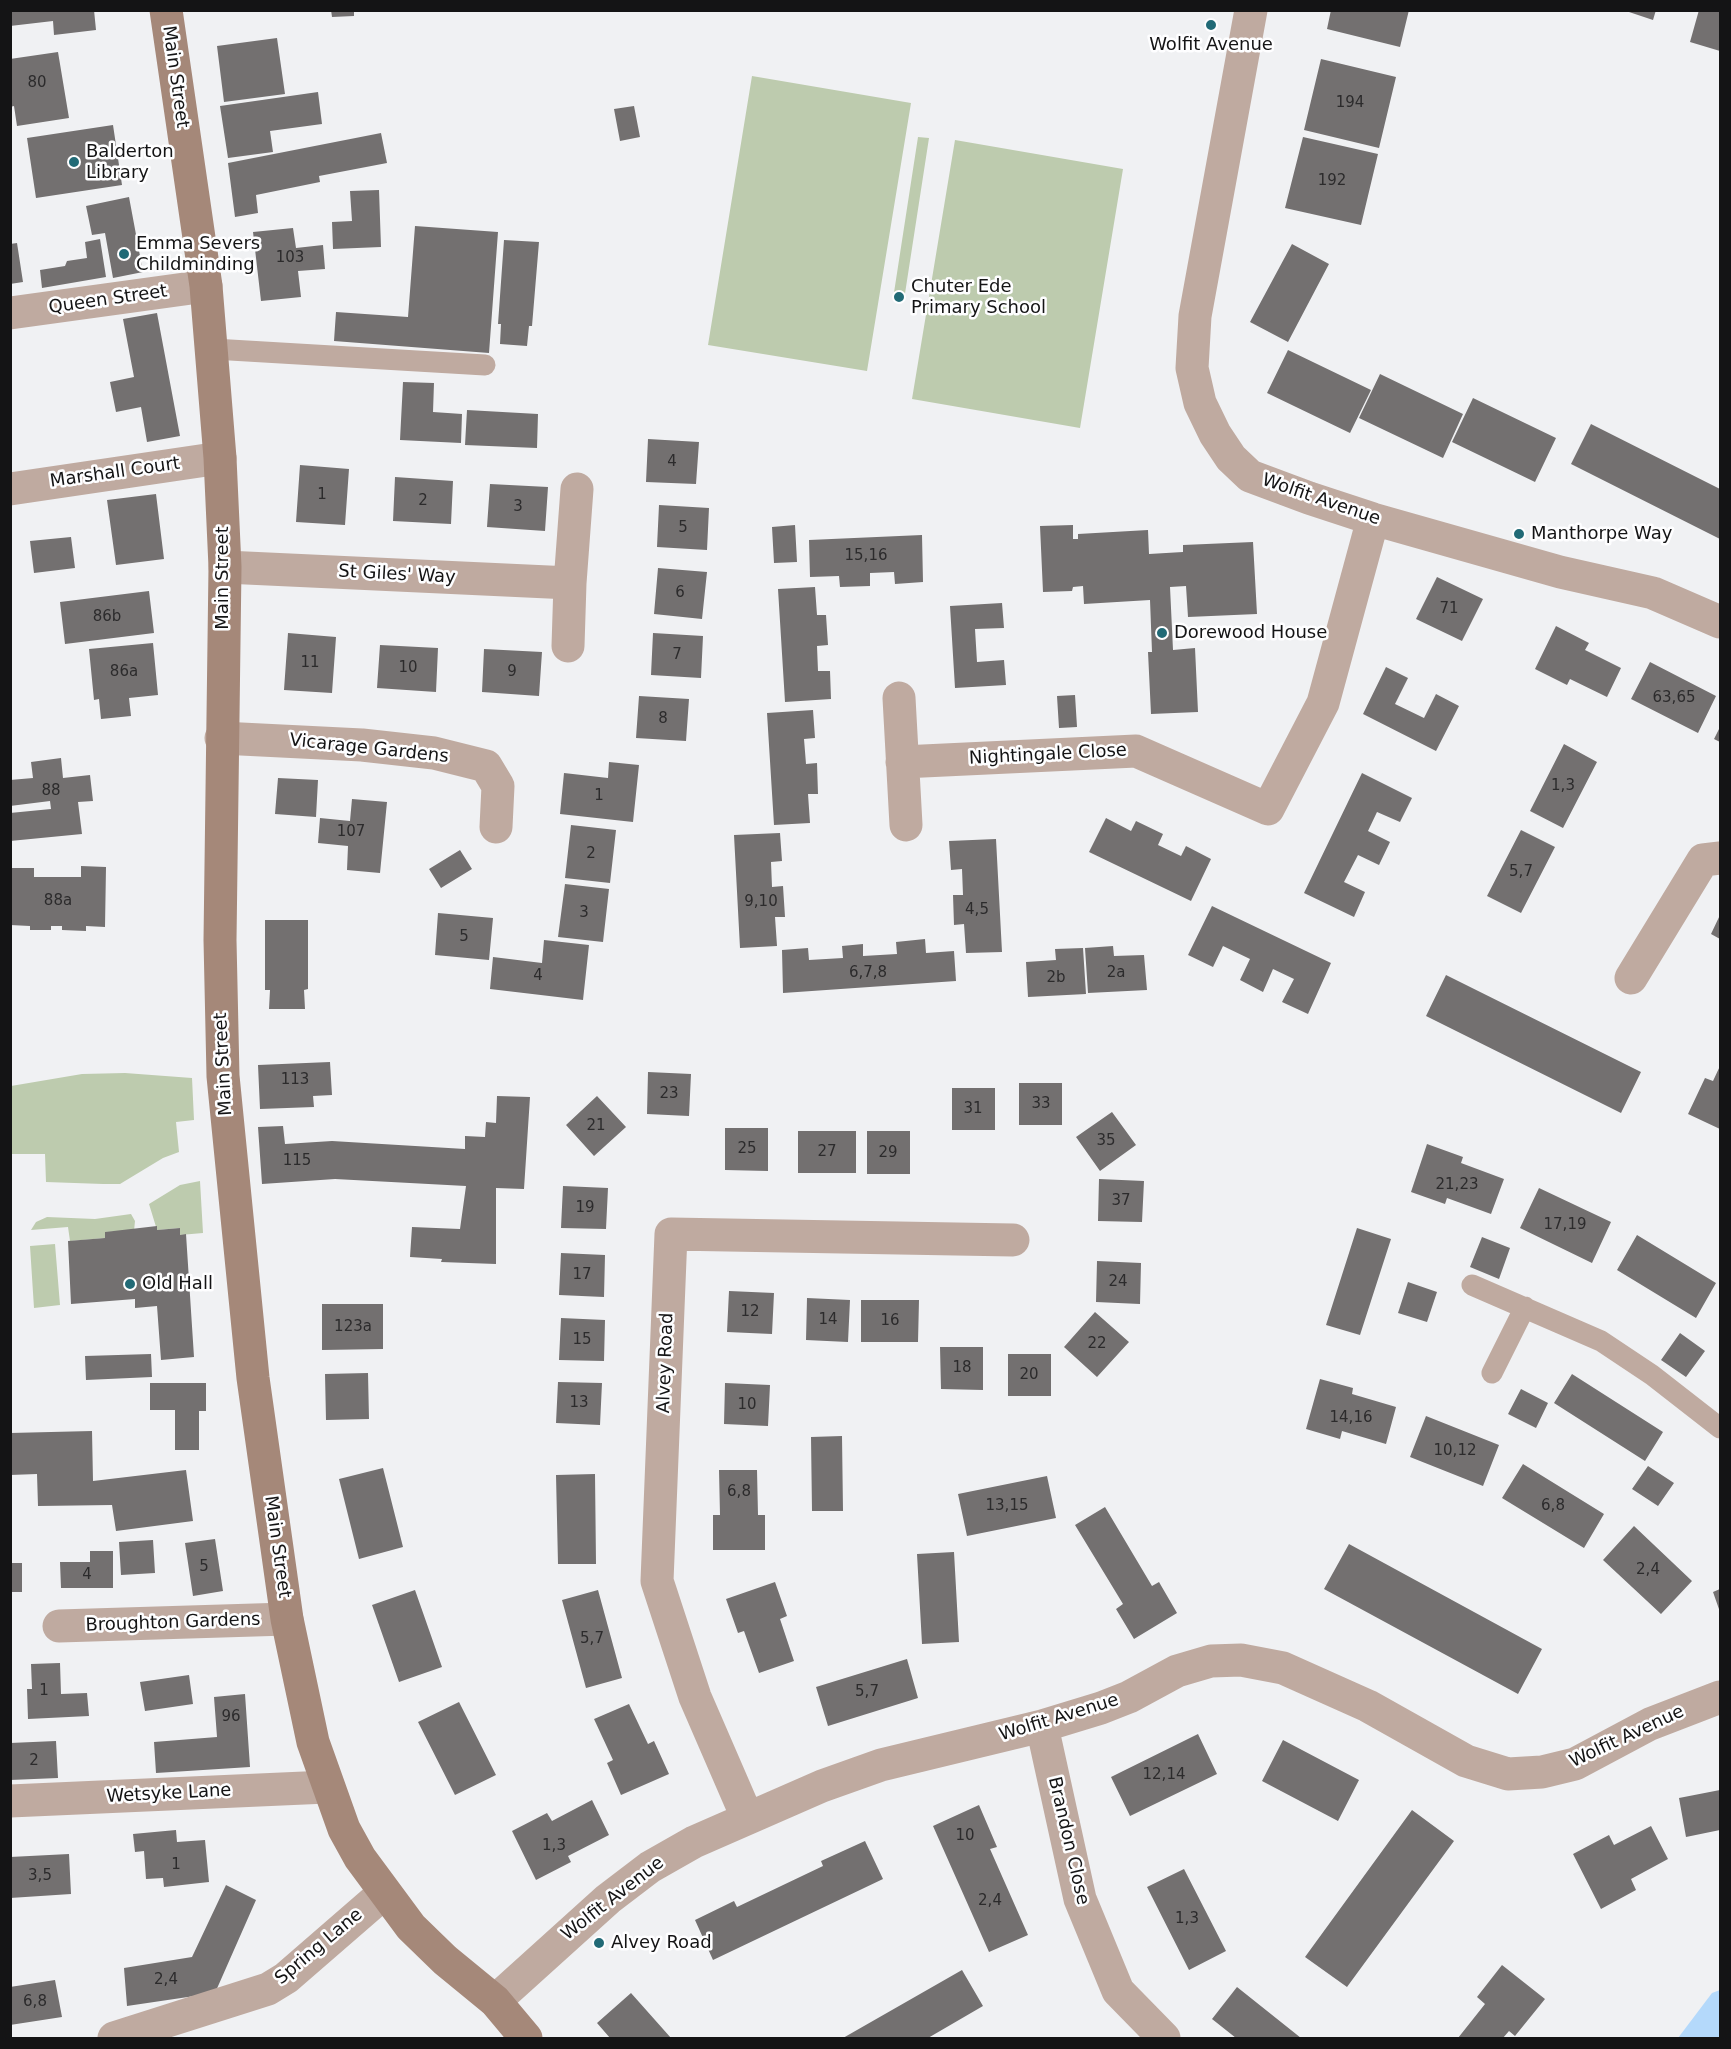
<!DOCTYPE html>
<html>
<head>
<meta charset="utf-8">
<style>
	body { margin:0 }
	#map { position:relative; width:1731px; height:2049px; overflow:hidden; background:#f0f1f3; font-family:"DejaVu Sans",sans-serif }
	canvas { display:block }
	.frame { position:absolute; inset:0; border:12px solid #141415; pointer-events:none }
</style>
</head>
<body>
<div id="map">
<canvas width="1731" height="2049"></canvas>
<div class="frame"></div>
</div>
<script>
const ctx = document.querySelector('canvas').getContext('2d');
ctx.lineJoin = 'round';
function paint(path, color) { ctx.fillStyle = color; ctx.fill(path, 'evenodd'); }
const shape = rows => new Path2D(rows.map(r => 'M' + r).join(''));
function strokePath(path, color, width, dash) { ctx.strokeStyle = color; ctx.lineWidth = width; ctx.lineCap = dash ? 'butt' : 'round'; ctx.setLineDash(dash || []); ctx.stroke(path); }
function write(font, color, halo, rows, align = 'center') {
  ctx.font = font + ' "DejaVu Sans",sans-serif'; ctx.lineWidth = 5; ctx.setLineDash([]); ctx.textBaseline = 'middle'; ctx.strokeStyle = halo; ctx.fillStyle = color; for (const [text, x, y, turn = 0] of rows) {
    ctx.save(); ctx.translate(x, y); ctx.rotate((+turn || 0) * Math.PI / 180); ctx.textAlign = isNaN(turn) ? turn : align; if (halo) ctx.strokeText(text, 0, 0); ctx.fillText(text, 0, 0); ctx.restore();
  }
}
paint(shape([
	[752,76,911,103,867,371,708,345],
	[918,137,929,138,904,300,893,299],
	[955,140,1123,169,1080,428,912,399],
	[125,1073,192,1078,194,1120,176,1122,179,1152,163,1158,120,1184,103,1184,46,1182,45,1154,11,1154,11,1086,82,1074],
	[200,1181,203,1233,180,1235,180,1228,157,1230,149,1204,180,1185],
	[131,1214,135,1221,134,1231,105,1232,105,1238,70,1241,68,1227,31,1230,36,1222,47,1217,95,1219],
	[55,1244,60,1305,34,1308,30,1246]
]), '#bdcbae');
paint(shape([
	[1720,1990,1720,2038,1678,2038,1712,1993]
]), '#b4d9fb');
paint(shape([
	[10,10,94,10,96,30,54,35,53,21,10,26],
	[331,10,354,10,354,16,332,17],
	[1331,10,1409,10,1400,47,1327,29],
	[1623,10,1656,10,1653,20],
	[1699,10,1720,10,1720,51,1690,42],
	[277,38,285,94,224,102,217,46],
	[58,52,69,118,17,126,14,106,10,107,10,59],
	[1321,59,1396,77,1379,148,1304,130],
	[318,92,322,124,270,131,273,152,228,158,220,106],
	[634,106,640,137,620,141,614,109],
	[113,125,122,185,36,198,27,138],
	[381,133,387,163,319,176,320,182,256,195,258,213,235,217,228,163],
	[1303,137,1378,154,1361,225,1285,208],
	[379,190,381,247,333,249,332,222,352,221,350,191],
	[129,197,143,272,113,278,105,233,92,235,86,206],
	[415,226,498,232,489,353,334,341,336,312,408,317],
	[293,228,296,248,323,245,325,269,298,271,301,297,261,301,253,232],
	[100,239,106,277,42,288,40,270,65,266,67,261,87,258,85,242],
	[504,240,539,242,532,326,529,326,527,346,500,344,501,324,498,324],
	[17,243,23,282,10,284,10,244],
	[1292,244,1329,264,1288,342,1250,322],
	[157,313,180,436,147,442,141,407,116,412,110,382,134,377,123,319],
	[1288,350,1371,390,1350,433,1267,393],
	[1380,374,1463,414,1443,458,1359,418],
	[403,382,434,383,433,412,462,414,461,443,400,440],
	[1473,398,1556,438,1535,482,1452,442],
	[467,410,538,414,537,448,465,445],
	[1591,424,1720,489,1720,539,1571,464],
	[648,439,699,442,696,484,646,482],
	[300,465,349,469,345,525,296,522],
	[395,477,453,481,451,524,393,521],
	[490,484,548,487,545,531,487,527],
	[156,494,164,559,116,565,107,500],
	[659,505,709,508,707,550,657,547],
	[795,525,797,562,774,563,772,527],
	[1073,525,1073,539,1078,539,1078,534,1148,530,1149,554,1183,552,1183,545,1253,542,1257,614,1188,617,1186,586,1170,587,1173,650,1195,648,1198,712,1151,714,1148,652,1152,652,1150,600,1084,604,1083,586,1073,587,1072,591,1043,592,1040,526],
	[922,535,923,582,895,584,894,572,870,573,870,586,840,587,839,576,810,577,809,540],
	[71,537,75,568,34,573,30,541],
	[658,568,707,572,702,619,654,614],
	[1437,577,1483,599,1462,641,1416,619],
	[815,587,817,615,826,615,828,645,817,646,818,671,830,671,831,699,785,702,778,589],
	[149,591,154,633,65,644,60,602],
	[1002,603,1004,628,975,629,977,662,1004,660,1006,685,955,688,950,606],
	[1556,626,1589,643,1585,650,1621,668,1607,697,1570,679,1567,685,1535,669],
	[288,633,336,637,332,693,284,690],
	[653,633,703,636,701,678,651,675],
	[153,643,158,695,129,698,131,716,101,719,99,699,94,700,89,649],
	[380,645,438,648,436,692,377,688],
	[484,649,542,652,539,696,482,692],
	[1650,662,1716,696,1698,733,1631,699],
	[1386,667,1408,678,1395,704,1424,718,1436,694,1459,706,1436,751,1363,714],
	[1075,695,1077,727,1059,728,1057,696],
	[639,696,689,699,686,741,636,738],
	[813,710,815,738,804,739,806,764,817,763,818,794,808,794,810,823,774,825,767,713],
	[1720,727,1720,742,1714,739],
	[1564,744,1597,762,1563,828,1530,811],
	[61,758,63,778,90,775,93,801,78,802,82,834,10,841,10,813,51,809,50,801,10,806,10,780,33,778,31,762],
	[609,762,639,765,633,822,560,814,564,773,608,778],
	[1362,773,1412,798,1400,822,1377,812,1368,831,1390,842,1379,865,1358,855,1344,882,1365,892,1354,917,1304,893],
	[278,778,318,780,316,817,275,814],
	[352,799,387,802,380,873,347,870,348,846,318,843,320,818,350,821],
	[1106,818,1131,831,1136,821,1163,834,1158,845,1181,856,1186,846,1211,859,1191,901,1089,852],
	[571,825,616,830,610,883,565,878],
	[1521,830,1555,847,1521,913,1487,896],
	[780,833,782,861,771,862,772,887,783,886,785,917,775,917,777,946,740,948,734,835],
	[996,839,1002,952,966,953,964,924,954,925,953,895,963,895,962,869,951,870,949,841],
	[460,850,472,869,441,888,429,869],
	[81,866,106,867,105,927,86,926,86,931,62,930,62,926,51,926,51,930,30,930,30,926,10,925,10,868,34,868,34,877,81,877],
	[565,884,609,889,603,942,558,937],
	[1212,906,1331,963,1308,1014,1282,1002,1294,979,1273,969,1263,992,1240,980,1250,959,1223,946,1213,967,1188,955],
	[438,913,493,918,489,960,435,955],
	[1720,915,1720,939,1711,934],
	[265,920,308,920,308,989,304,990,305,1009,269,1009,270,990,265,990],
	[925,939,926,953,954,951,956,981,783,993,782,950,808,948,809,960,843,958,842,946,863,944,863,956,897,954,896,942],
	[544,940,589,945,583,1000,490,989,493,957,542,963],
	[1113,946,1114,956,1144,955,1147,990,1088,993,1085,948],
	[1083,948,1086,994,1028,997,1026,962,1056,960,1055,949],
	[1446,975,1641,1072,1621,1113,1426,1016],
	[330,1062,332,1095,313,1096,314,1107,260,1109,258,1065],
	[1720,1066,1720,1129,1688,1114,1705,1078,1713,1081],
	[648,1072,691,1074,689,1116,647,1114],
	[1019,1083,1062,1083,1062,1125,1019,1125],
	[952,1088,995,1088,995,1130,952,1130],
	[497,1096,530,1097,524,1189,496,1188,496,1264,441,1262,442,1259,410,1257,412,1227,460,1229,466,1186,335,1179,262,1184,258,1127,283,1126,285,1144,332,1141,465,1149,465,1136,485,1137,486,1122,496,1123],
	[597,1096,626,1127,594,1156,566,1125],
	[1112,1112,1136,1145,1100,1171,1076,1137],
	[725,1128,768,1128,768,1171,725,1170],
	[798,1131,856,1131,856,1173,798,1173],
	[867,1131,910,1131,910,1174,867,1174],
	[1427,1144,1463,1157,1461,1163,1504,1179,1491,1214,1447,1198,1445,1204,1411,1192],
	[1099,1179,1144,1181,1142,1222,1098,1221],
	[563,1186,608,1188,606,1229,561,1228],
	[1539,1188,1611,1222,1592,1263,1520,1228],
	[157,1226,157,1230,180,1228,180,1235,186,1234,194,1357,161,1360,157,1306,135,1308,135,1299,71,1304,68,1241,105,1238,105,1232],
	[1357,1228,1391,1239,1360,1335,1326,1325],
	[1637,1235,1716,1283,1696,1318,1617,1270],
	[1482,1237,1510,1248,1499,1279,1470,1267],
	[561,1253,605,1255,604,1297,559,1295],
	[1097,1261,1141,1263,1140,1304,1096,1302],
	[1408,1282,1437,1292,1427,1322,1398,1313],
	[729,1291,774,1293,772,1334,727,1332],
	[807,1298,850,1300,848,1342,806,1340],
	[861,1300,919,1300,918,1342,861,1342],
	[322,1304,383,1304,383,1349,322,1350],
	[1095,1312,1129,1342,1097,1377,1064,1347],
	[561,1318,605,1320,604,1361,559,1360],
	[1680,1333,1705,1351,1686,1377,1661,1360],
	[940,1347,983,1347,983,1390,941,1389],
	[151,1354,152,1377,86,1380,85,1356],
	[1008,1354,1051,1354,1051,1396,1008,1396],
	[368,1373,369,1419,326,1420,325,1374],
	[1572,1374,1663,1432,1645,1461,1554,1403],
	[1320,1379,1353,1388,1352,1394,1396,1407,1386,1444,1342,1431,1340,1439,1306,1429],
	[558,1382,602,1383,600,1425,556,1423],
	[150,1383,206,1383,206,1411,199,1411,199,1450,175,1450,175,1410,150,1410],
	[725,1383,770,1385,768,1426,724,1424],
	[1521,1389,1548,1403,1536,1428,1508,1414],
	[1426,1416,1499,1445,1483,1486,1410,1457],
	[92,1431,93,1481,186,1470,193,1521,116,1531,112,1505,38,1506,37,1474,10,1475,10,1433],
	[842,1436,843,1511,812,1511,811,1437],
	[1523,1464,1604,1514,1584,1548,1502,1498],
	[1648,1466,1674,1483,1658,1506,1632,1489],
	[383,1468,403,1547,359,1559,339,1479],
	[719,1470,757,1470,758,1515,765,1515,765,1550,713,1550,713,1515,720,1515],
	[595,1474,596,1564,558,1564,556,1475],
	[1047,1476,1056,1518,967,1536,958,1494],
	[1105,1507,1152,1586,1159,1582,1177,1613,1134,1639,1116,1609,1123,1604,1075,1525],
	[1634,1526,1692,1581,1661,1614,1603,1560],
	[215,1539,223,1591,193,1596,185,1543],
	[153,1540,155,1573,121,1575,119,1542],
	[1349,1544,1542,1649,1518,1694,1324,1589],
	[90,1551,113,1551,113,1588,61,1588,60,1562,90,1562],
	[954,1552,959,1642,922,1644,917,1554],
	[10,1563,22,1563,22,1592,10,1592],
	[775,1582,787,1616,780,1619,794,1661,759,1673,744,1631,738,1633,726,1599],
	[1720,1589,1720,1612,1713,1592],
	[415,1590,442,1667,399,1682,372,1605],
	[598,1590,622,1678,586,1688,562,1600],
	[907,1659,918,1698,828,1726,816,1687],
	[60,1663,61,1694,87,1693,89,1716,28,1719,27,1689,32,1689,31,1664],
	[189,1675,193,1704,145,1711,140,1682],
	[245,1694,250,1767,156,1773,154,1742,217,1737,214,1697],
	[459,1702,496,1775,455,1795,418,1722],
	[629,1704,648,1744,654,1741,669,1774,621,1795,607,1763,613,1760,594,1719],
	[1198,1734,1217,1774,1130,1816,1111,1777],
	[1283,1740,1359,1780,1338,1821,1262,1781],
	[56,1741,58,1778,10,1780,10,1743],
	[1720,1790,1720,1830,1686,1837,1679,1798],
	[592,1800,609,1835,568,1856,571,1862,536,1880,512,1831,547,1813,552,1821],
	[979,1805,997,1847,990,1849,1028,1935,989,1952,933,1826],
	[1412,1810,1454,1841,1347,1987,1305,1957],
	[1651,1826,1668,1859,1631,1879,1636,1890,1601,1909,1573,1854,1609,1835,1614,1845],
	[176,1830,177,1842,205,1840,209,1882,164,1887,163,1878,146,1879,144,1851,135,1852,133,1834],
	[865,1841,883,1879,713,1960,695,1920,734,1901,737,1907,823,1866,821,1861],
	[69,1854,71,1894,10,1898,10,1857],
	[1184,1869,1226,1951,1189,1970,1147,1887],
	[226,1885,256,1900,215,1993,127,2006,124,1968,192,1957],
	[1502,1965,1545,1999,1515,2036,1509,2031,1503,2038,1458,2038,1485,2004,1477,1997],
	[962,1970,983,2006,928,2038,843,2038],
	[55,1980,62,2017,10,2025,10,1987],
	[1237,1987,1301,2038,1236,2038,1212,2019],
	[631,1993,671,2038,610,2038,597,2023]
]), '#737070');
strokePath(shape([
	[213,349,485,365],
	[1472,1285,1601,1341,1652,1375,1720,1428],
	[1492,1373,1525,1307]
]), '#bfaaa0', 21);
strokePath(shape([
	[1251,10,1195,316,1192,368,1200,403,1215,434,1231,458,1250,476,1309,498,1373,519,1560,572,1653,593,1720,622],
	[10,313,206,286],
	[10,489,220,458],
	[225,567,570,583,577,489],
	[568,646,570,583],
	[899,698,906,825],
	[221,738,362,745,434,753,486,766,498,786,496,827],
	[902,762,1136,751,1268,809,1323,703,1373,519],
	[1631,978,1703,860,1720,858],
	[59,1626,287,1619],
	[1042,1726,1080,1899,1118,1991,1164,2038],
	[10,1801,327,1787],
	[747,1817,695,1697,657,1581,671,1234,1013,1240],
	[495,2001,608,1899,650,1867,694,1842,822,1786,881,1765,1042,1726,1101,1708,1129,1697,1177,1671,1211,1661,1241,1660,1283,1668,1368,1706,1466,1761,1508,1774,1542,1772,1575,1764,1650,1724,1720,1697],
	[114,2038,268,1989,286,1978,384,1893]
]), '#bfaaa0', 33);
strokePath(shape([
	[166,10,206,286,220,458,225,567,220,940,223,1076,253,1378,287,1619,313,1742,344,1829,360,1858,411,1927,445,1960,495,2001,526,2038]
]), '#a58879', 33);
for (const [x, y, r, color] of [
	[1211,25,6,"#216a76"],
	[74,162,6,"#216a76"],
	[124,254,6,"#216a76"],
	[899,297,6,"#216a76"],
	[1519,534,6,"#216a76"],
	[1162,633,6,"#216a76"],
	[130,1284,6,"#216a76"],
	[599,1943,6,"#216a76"]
]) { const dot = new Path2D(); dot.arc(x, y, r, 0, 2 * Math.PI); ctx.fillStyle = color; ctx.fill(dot); strokePath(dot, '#fefeff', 2); }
write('15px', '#2c2b2c', null, [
	["80",37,83],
	["194",1350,103],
	["192",1332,181],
	["103",290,258],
	["4",672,462],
	["1",322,495],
	["2",423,501],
	["3",518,507],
	["5",683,528],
	["15,16",866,556],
	["6",680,593],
	["71",1449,609],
	["86b",107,617],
	["7",677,655],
	["11",310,663],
	["10",408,668],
	["86a",124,672],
	["9",512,672],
	["63,65",1674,698],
	["8",663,719],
	["1,3",1563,786],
	["88",51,791],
	["1",599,796],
	["107",351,832],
	["2",591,854],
	["5,7",1521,872],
	["88a",58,901],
	["9,10",761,902],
	["4,5",977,910],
	["3",584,913],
	["5",464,937],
	["6,7,8",868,973],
	["2a",1116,973],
	["4",538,976],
	["2b",1056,978],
	["113",295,1080],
	["23",669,1094],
	["33",1041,1104],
	["31",973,1109],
	["21",596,1126],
	["35",1106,1141],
	["25",747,1149],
	["27",827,1152],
	["29",888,1153],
	["115",297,1161],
	["21,23",1457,1185],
	["37",1121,1201],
	["19",585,1208],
	["17,19",1565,1225],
	["17",582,1275],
	["24",1118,1282],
	["12",750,1312],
	["14",828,1320],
	["16",890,1321],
	["123a",353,1327],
	["15",582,1340],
	["22",1097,1344],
	["18",962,1368],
	["20",1029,1375],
	["13",579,1403],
	["10",747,1405],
	["14,16",1351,1418],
	["10,12",1455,1451],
	["6,8",739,1492],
	["13,15",1007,1506],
	["6,8",1553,1506],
	["5",204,1567],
	["2,4",1648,1570],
	["4",87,1575],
	["5,7",592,1639],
	["1",44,1691],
	["5,7",867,1692],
	["96",231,1717],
	["2",34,1761],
	["12,14",1164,1775],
	["10",965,1836],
	["1,3",554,1846],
	["1",176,1865],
	["3,5",40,1876],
	["2,4",990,1901],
	["1,3",1187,1919],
	["2,4",166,1980],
	["6,8",35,2002]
]);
write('18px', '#141415', '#fefeff', [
	["Wolfit Avenue",1211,45,"center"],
	["Balderton",86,152],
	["Library",86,173],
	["Emma Severs",136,244],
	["Childminding",136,265],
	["Chuter Ede",911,287],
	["Primary School",911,308],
	["Manthorpe Way",1531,534],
	["Dorewood House",1174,633],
	["Old Hall",142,1284],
	["Alvey Road",611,1943]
], 'left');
write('18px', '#141415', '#fefeff', [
	["Main Street",175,77,82],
	["Queen Street",108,300,-8],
	["Marshall Court",115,473,-8],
	["Wolfit Avenue",1321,500,19],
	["St Giles' Way",397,575,3],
	["Main Street",223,578,-90],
	["Vicarage Gardens",369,749,6],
	["Nightingale Close",1048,755,-3],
	["Main Street",224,1064,-93],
	["Alvey Road",666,1363,-88],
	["Main Street",277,1547,82],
	["Broughton Gardens",173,1623,-2],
	["Wolfit Avenue",1059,1718,-17],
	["Wolfit Avenue",1627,1737,-25],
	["Wetsyke Lane",169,1794,-3],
	["Brandon Close",1068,1841,77],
	["Wolfit Avenue",613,1899,-38],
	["Spring Lane",319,1947,-40]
]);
</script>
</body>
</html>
